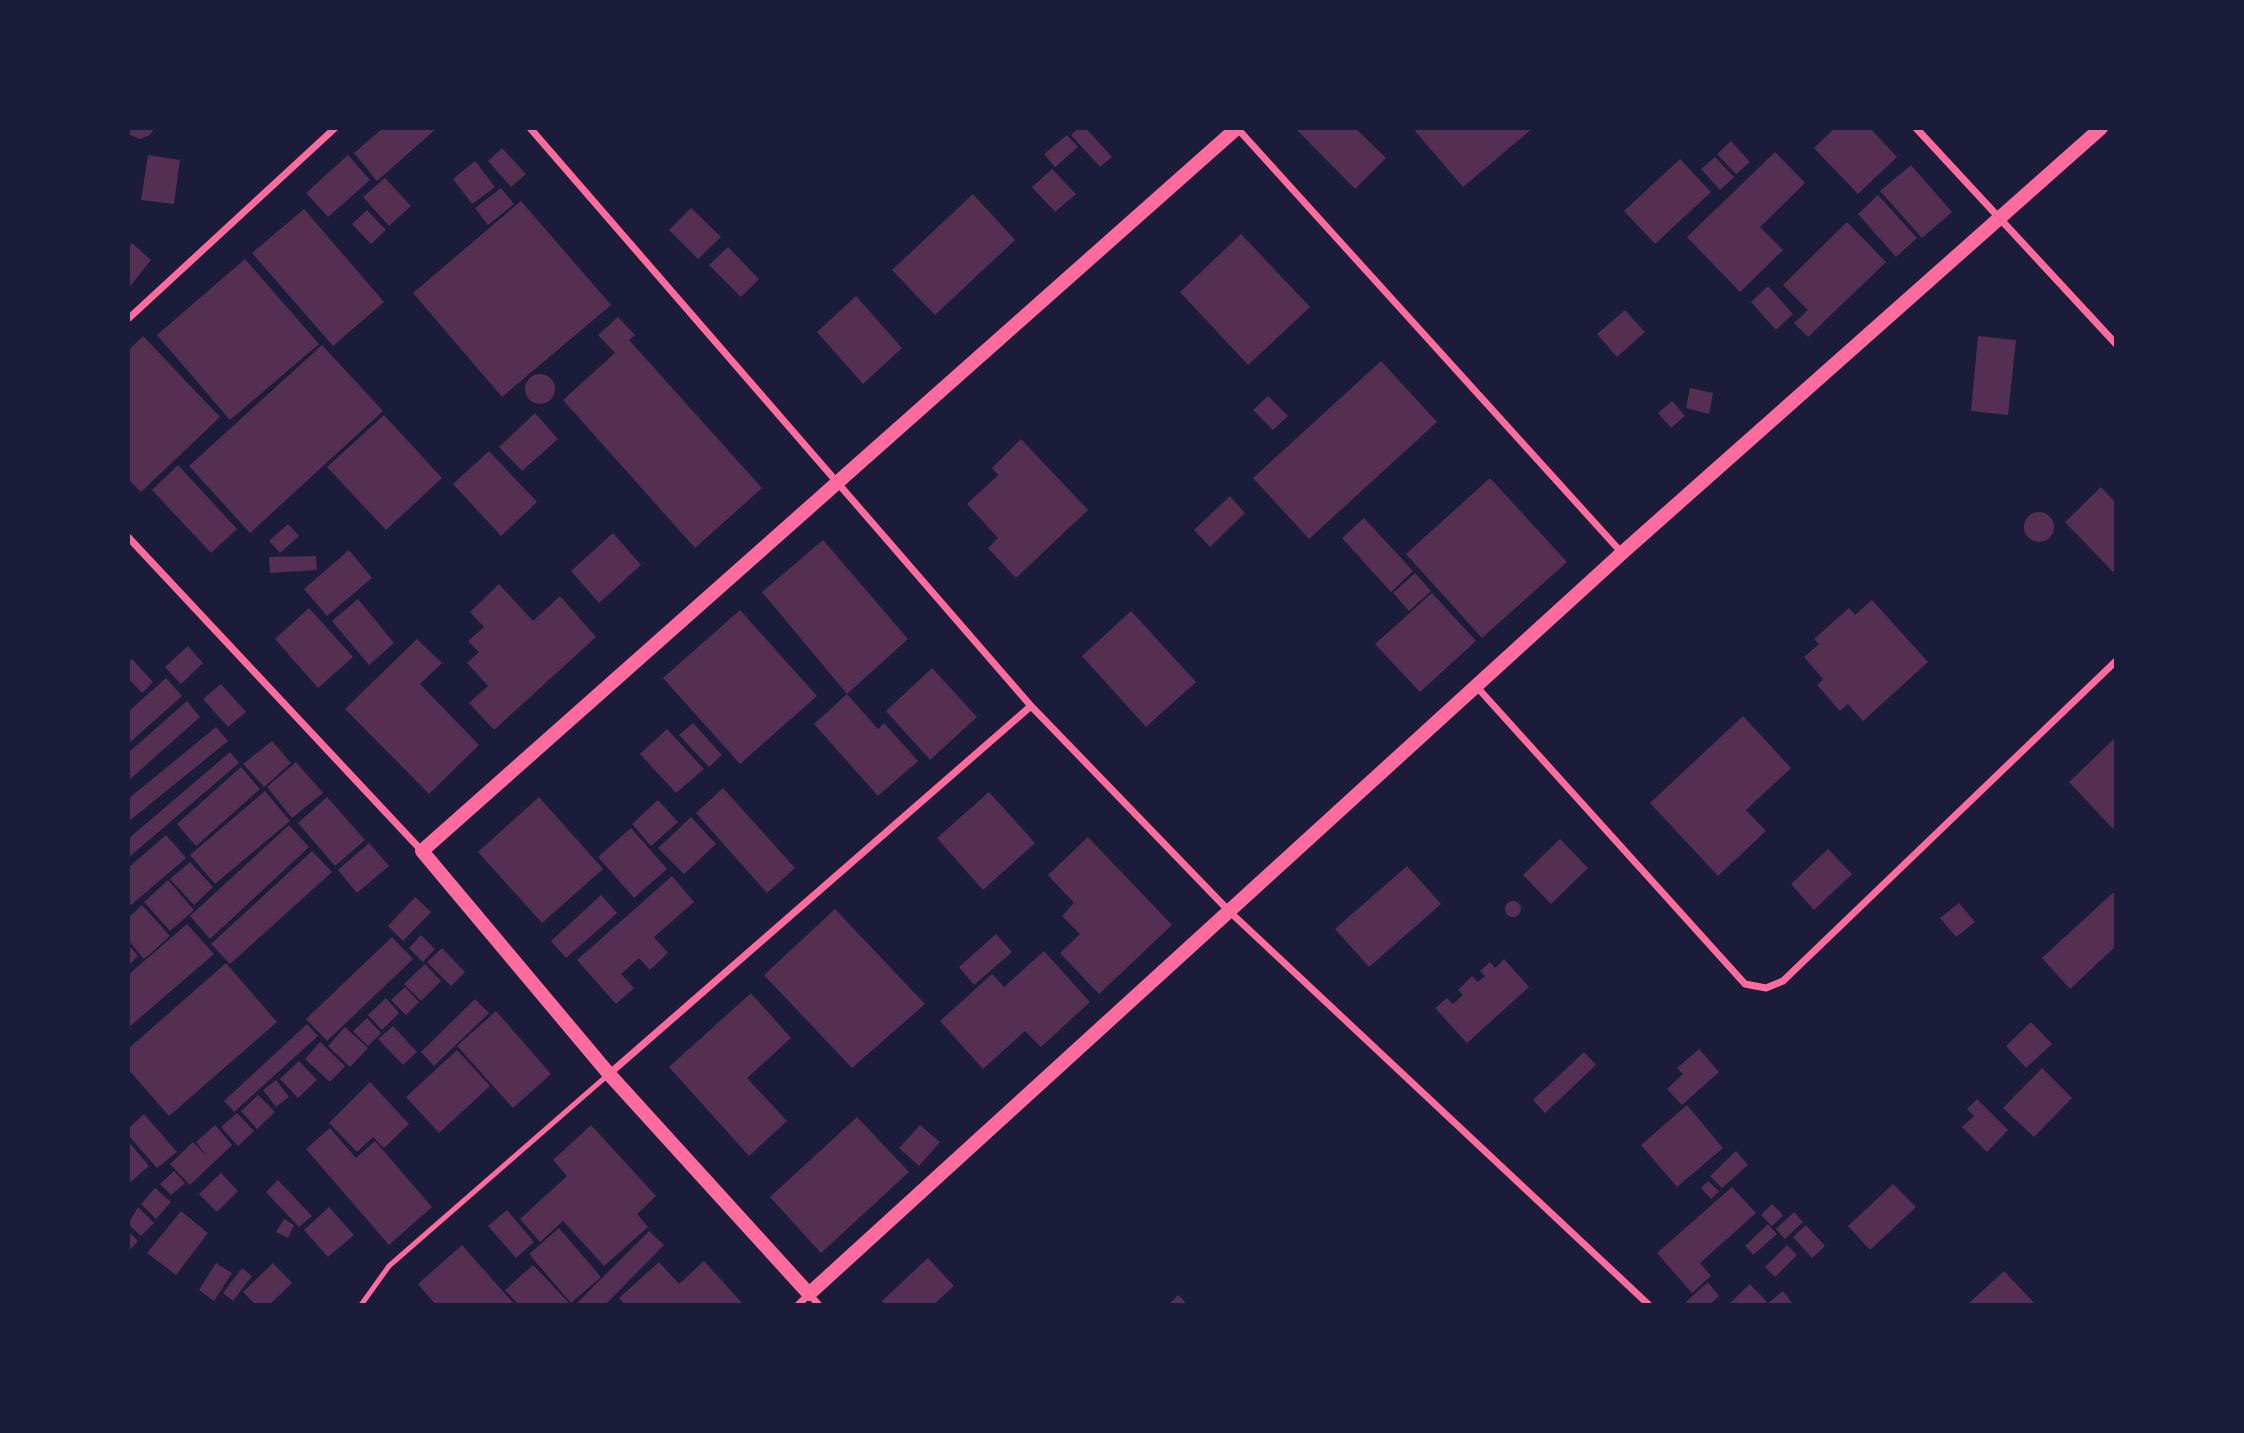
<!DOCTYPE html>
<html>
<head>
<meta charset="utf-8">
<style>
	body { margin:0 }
	#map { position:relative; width:2244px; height:1433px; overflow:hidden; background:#1b1b3a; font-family:"Source Sans 3",sans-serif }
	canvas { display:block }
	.frame { position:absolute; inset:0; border:130px solid #1b1b3a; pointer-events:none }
</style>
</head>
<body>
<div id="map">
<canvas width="2244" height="1433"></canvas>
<div class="frame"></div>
</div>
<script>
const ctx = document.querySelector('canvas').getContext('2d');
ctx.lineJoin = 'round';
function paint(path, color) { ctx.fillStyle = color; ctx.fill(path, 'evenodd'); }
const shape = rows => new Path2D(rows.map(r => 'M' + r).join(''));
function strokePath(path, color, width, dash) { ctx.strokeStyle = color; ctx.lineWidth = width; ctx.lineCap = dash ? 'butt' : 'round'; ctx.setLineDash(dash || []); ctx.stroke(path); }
paint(shape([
	[128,128,155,128,150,135,140,139,130,135],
	[383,128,437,128,377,181,354,153],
	[1078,128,1086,128,1112,157,1100,167,1071,135],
	[1299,128,1355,128,1386,158,1355,189,1297,130],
	[1419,128,1533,128,1463,187,1415,131],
	[1835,128,1870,128,1897,157,1858,194,1814,148],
	[1067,135,1078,147,1055,167,1044,154],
	[1731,141,1750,162,1736,174,1717,154],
	[502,148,526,174,511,187,488,161],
	[1775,152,1805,183,1760,227,1783,250,1740,292,1687,237],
	[148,155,180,160,174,204,141,200],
	[348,155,370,180,328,217,306,193],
	[1715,157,1734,177,1720,190,1701,169],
	[1680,159,1711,192,1655,244,1624,211],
	[475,161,495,187,472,204,453,179],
	[1911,165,1952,212,1922,238,1880,191],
	[1052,169,1076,194,1055,212,1032,187],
	[385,178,411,206,389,226,363,197],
	[501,188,514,204,488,225,475,208],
	[973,194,1015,240,935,315,892,270],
	[1878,195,1917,238,1896,257,1858,214],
	[521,201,611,305,502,397,413,293],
	[691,208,721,237,698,259,669,230],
	[304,209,384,302,333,346,252,253],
	[367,210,386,230,371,244,352,224],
	[1847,222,1886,262,1808,337,1794,323,1808,310,1783,285],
	[1241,234,1310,307,1248,365,1180,292],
	[132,243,151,260,128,289,128,248],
	[728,247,759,279,741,297,709,265],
	[245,259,319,344,230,420,157,335],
	[1768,286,1793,314,1776,330,1751,302],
	[856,296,902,348,863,384,817,332],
	[1625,310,1645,332,1617,357,1597,334],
	[618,317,635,335,629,340,762,488,695,548,563,400,615,353,598,335],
	[143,336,220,417,141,492,128,479,128,351],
	[1978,336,2016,340,2008,415,1971,411],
	[322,345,383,411,250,533,189,466],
	[1381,361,1437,422,1309,539,1253,478],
	'525 389a15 15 0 1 1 30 0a15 15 0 1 1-30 0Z',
	[1690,388,1713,393,1709,414,1686,408],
	[1268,396,1288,416,1273,430,1253,410],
	[1672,401,1685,416,1671,428,1658,413],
	[535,413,558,439,522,471,499,447],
	[384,415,442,478,386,530,327,467],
	[1021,439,1088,510,1016,578,988,548,998,538,967,504,998,475,992,468],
	[489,451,537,502,501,536,453,484],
	[178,465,237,529,211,553,152,490],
	[1490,478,1567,562,1482,638,1406,554],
	[2101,487,2116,503,2116,569,2113,572,2065,522],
	[1230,496,1245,513,1210,547,1194,530],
	'2024 527a15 15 0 1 1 30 0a15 15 0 1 1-30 0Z',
	[1364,518,1413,571,1391,592,1342,538],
	[288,524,299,536,280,553,269,541],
	[613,533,641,565,599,603,571,571],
	[823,540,908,639,847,694,762,592],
	[349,550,372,578,327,616,304,589],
	[316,556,317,570,270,573,269,557],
	[1415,573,1431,591,1409,611,1393,593],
	[499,584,533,621,560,596,596,637,494,730,469,703,488,686,467,663,479,652,468,641,484,627,470,612],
	[1432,593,1476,641,1420,692,1375,644],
	[358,599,394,643,369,665,332,621],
	[1872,600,1928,662,1863,721,1848,704,1840,711,1817,685,1823,679,1804,657,1819,644,1814,639,1849,608,1855,615],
	[309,608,353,657,318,688,275,639],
	[740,610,817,696,740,764,663,678],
	[1131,611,1196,682,1146,727,1082,656],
	[417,639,442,663,420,684,479,745,429,794,345,709],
	[188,646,203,663,181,684,165,667],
	[132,659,153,682,142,693,128,678,128,663],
	[932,668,977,717,930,760,886,711],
	[166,678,182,696,128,744,128,712],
	[221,684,246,712,228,727,203,699],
	[847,694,878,729,884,723,918,761,878,796,814,724],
	[187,701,200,717,128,781,128,753],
	[1743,716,1791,768,1746,810,1766,831,1718,876,1650,803],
	[693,723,722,755,709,767,679,735],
	[216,727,228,741,128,822,128,799],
	[667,729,704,769,676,793,640,754],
	[2114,739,2116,741,2116,832,2069,782],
	[272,741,291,763,264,787,243,764],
	[230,752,239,763,128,858,128,839],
	[296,762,323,793,292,818,267,787],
	[241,767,260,789,196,846,177,824],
	[723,788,795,868,767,893,696,813],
	[265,791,290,821,215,884,190,855],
	[989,792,1035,843,983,890,937,838],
	[327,797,365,840,335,866,298,823],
	[539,797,603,869,542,923,478,852],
	[658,800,678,822,651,846,632,824],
	[691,817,716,844,684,874,658,848],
	[289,825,309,847,210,939,190,916],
	[631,828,667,869,634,898,598,857],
	[166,835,186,858,131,905,128,901,128,868],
	[1088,837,1172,925,1099,994,1060,953,1080,934,1062,916,1074,903,1048,875],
	[1560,839,1588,868,1551,904,1523,875],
	[369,843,389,866,357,893,338,870],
	[1828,849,1852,874,1814,910,1791,884],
	[312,851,332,872,230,964,211,944],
	[190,862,213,887,194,905,170,879],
	[1407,866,1441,904,1369,967,1335,929],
	[672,876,694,902,654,937,668,953,650,970,639,958,621,974,634,988,616,1004,577,960],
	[168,880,194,910,170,931,144,902],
	[2116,890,2116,946,2070,989,2042,958],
	[601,895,617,913,566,958,551,941],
	[415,897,431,912,403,941,388,926],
	'1505 909a8 8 0 1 1 16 0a8 8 0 1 1-16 0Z',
	[1959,903,1975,922,1956,937,1940,918],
	[142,905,170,936,144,959,128,940,128,918],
	[835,909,925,1004,852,1068,764,975],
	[187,924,214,954,128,1028,128,975],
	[996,934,1012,952,974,985,959,967],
	[421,935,435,949,423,962,409,948],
	[392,937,413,959,327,1041,306,1019],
	[128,944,138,956,128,966],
	[442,948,465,972,451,986,427,962],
	[1044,951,1090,1002,1041,1047,1025,1031,983,1069,940,1021,992,974,1004,987],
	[1504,959,1529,987,1467,1043,1435,1008,1447,998,1453,1004,1463,995,1458,990,1472,976,1478,982,1485,976,1480,971,1490,962,1495,968],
	[226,963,277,1022,169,1116,128,1069,128,1049],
	[425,964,441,981,421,1001,404,984],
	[405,987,419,1002,406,1015,391,1000],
	[751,993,791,1038,747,1078,787,1121,749,1156,669,1067],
	[386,998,399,1013,382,1030,368,1015],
	[475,999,489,1013,434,1066,421,1052],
	[496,1011,551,1074,513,1108,457,1046],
	[367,1018,381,1033,368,1046,353,1031],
	[2031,1022,2052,1044,2026,1068,2006,1046],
	[307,1024,318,1036,234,1112,224,1101],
	[393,1026,417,1052,403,1065,378,1039],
	[345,1027,368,1048,350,1067,328,1046],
	[320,1042,345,1066,330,1082,305,1059],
	[1699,1049,1719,1072,1682,1105,1667,1089,1683,1074,1677,1068],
	[457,1050,490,1086,439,1133,406,1097],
	[1584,1052,1596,1065,1545,1113,1533,1100],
	[299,1061,317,1080,298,1098,280,1079],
	[2042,1068,2072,1098,2034,1137,2003,1108],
	[276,1080,289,1097,276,1107,263,1090],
	[370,1082,409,1124,384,1148,373,1137,357,1152,329,1123],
	[258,1095,275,1112,257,1129,241,1111],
	[1977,1099,2008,1130,1987,1152,1962,1127,1974,1116,1967,1109],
	[1687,1105,1723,1148,1677,1187,1641,1145],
	[237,1113,254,1131,238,1146,221,1127],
	[144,1114,177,1152,157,1168,128,1135,128,1129],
	[857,1117,909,1172,821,1253,770,1197],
	[215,1125,232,1145,190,1185,170,1164,193,1142,207,1156,196,1142],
	[591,1125,656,1196,637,1214,648,1227,604,1266,563,1221,540,1242,520,1219,567,1176,553,1160],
	[920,1125,940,1142,919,1166,899,1148],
	[330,1128,356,1158,375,1141,432,1207,389,1245,306,1149],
	[128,1141,149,1166,128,1184],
	[1736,1151,1748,1165,1722,1188,1710,1176],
	[174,1171,185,1183,171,1195,160,1184],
	[221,1173,238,1191,217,1212,199,1194],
	[278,1180,312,1216,299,1227,266,1192],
	[1708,1181,1719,1191,1711,1199,1701,1188],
	[1893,1184,1916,1207,1870,1250,1848,1226],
	[1732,1187,1756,1213,1700,1263,1711,1276,1692,1293,1657,1253],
	[155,1188,171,1202,156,1219,141,1204],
	[1772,1204,1783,1215,1772,1226,1761,1215],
	[138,1207,154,1223,141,1236,128,1224],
	[329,1207,354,1235,328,1257,304,1230],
	[507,1210,534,1242,516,1258,488,1226],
	[181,1211,208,1233,176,1275,147,1253],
	[1794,1212,1803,1222,1785,1239,1776,1229],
	[284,1219,294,1225,288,1238,276,1232],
	[1768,1224,1777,1234,1753,1255,1745,1246],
	[1806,1225,1825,1246,1812,1258,1793,1237],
	[559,1228,601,1277,571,1303,529,1254],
	[128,1231,138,1241,128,1252],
	[649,1231,664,1245,605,1305,575,1305],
	[462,1245,515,1305,436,1305,418,1284],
	[1787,1245,1797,1255,1775,1277,1765,1267],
	[928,1258,954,1286,933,1305,886,1305,882,1301],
	[704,1261,742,1303,739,1305,626,1305,619,1298,659,1262,679,1284],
	[216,1263,232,1273,214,1301,199,1290],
	[273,1263,292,1283,269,1305,256,1305,243,1292],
	[533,1265,571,1305,519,1305,505,1290],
	[242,1268,252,1276,233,1301,223,1293],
	[2004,1271,2036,1305,1967,1305],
	[1708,1282,1719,1296,1709,1305,1689,1305,1686,1302],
	[1750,1284,1767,1302,1763,1305,1728,1305],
	[1783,1291,1794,1305,1766,1305],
	[1178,1295,1188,1305,1168,1305]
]), '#542f53');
strokePath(shape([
	[361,1305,389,1266,609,1074]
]), '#ff6b9d', 5);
strokePath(shape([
	[530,128,1031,706,1230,912,1649,1305],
	[1237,128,1622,553],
	[1916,128,2116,344],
	[128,319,335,128],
	[128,537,422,851],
	[1476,686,1745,984,1766,988,1783,981,2116,661],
	[609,1074,1031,706],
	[798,1305,809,1294,819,1305]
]), '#ff6b9d', 7);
strokePath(shape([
	[1237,128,422,851,609,1074,809,1294,1622,553,2101,128]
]), '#ff6b9d', 14);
</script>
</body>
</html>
